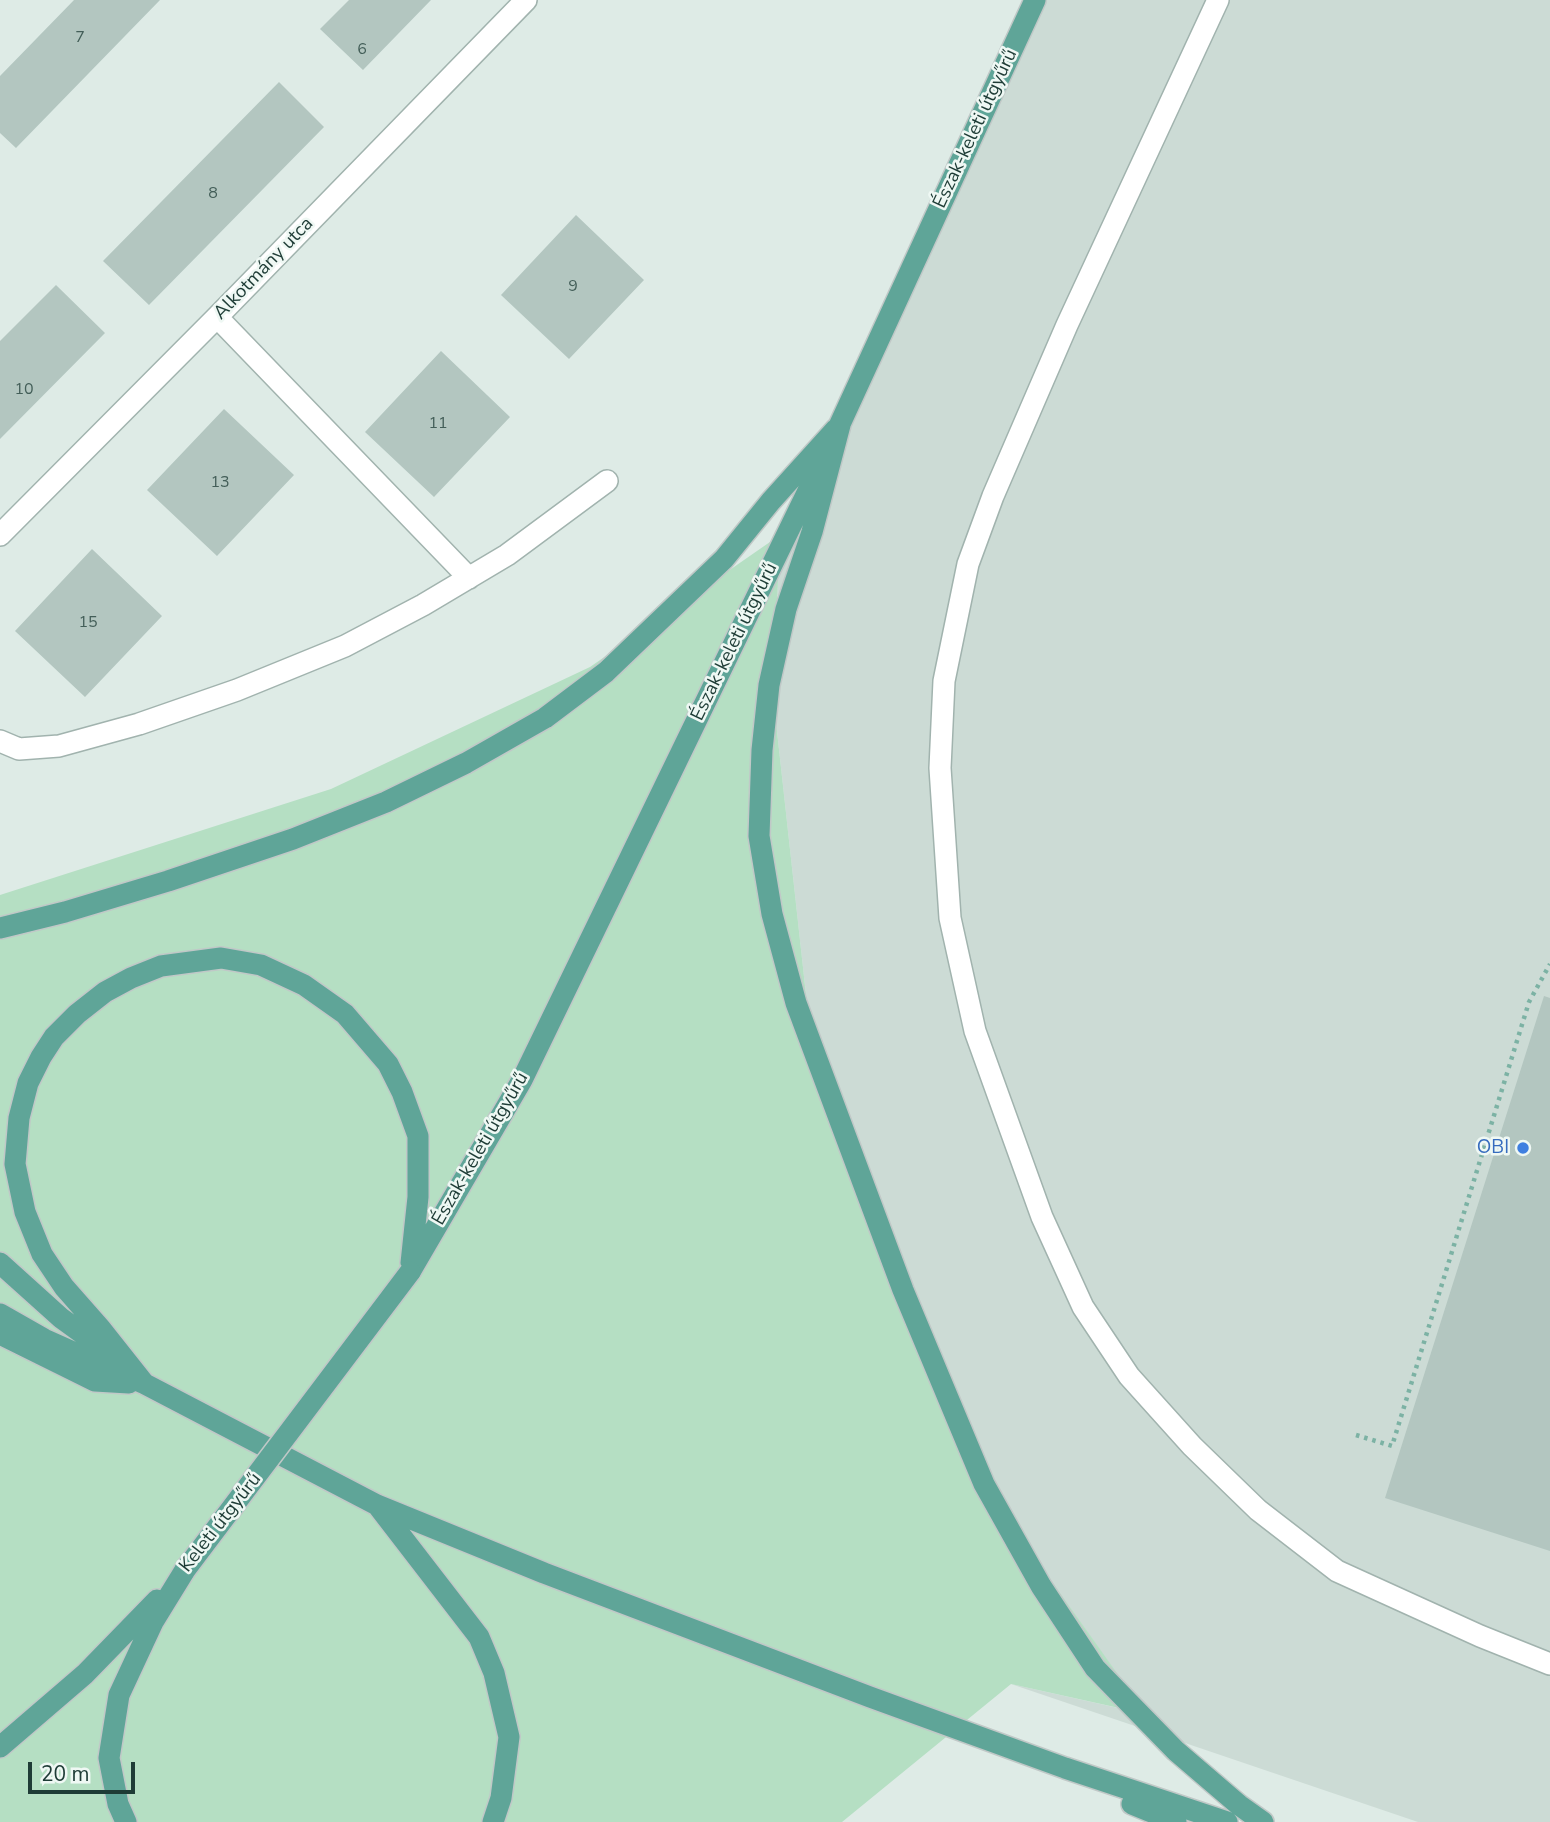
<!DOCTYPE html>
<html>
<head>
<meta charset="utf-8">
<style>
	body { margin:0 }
	#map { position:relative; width:1550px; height:1822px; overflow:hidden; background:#deebe6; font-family:"Nunito Sans",sans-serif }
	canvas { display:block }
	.scale { position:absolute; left:28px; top:1762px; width:107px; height:32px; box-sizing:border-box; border:4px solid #1e3c36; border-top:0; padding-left:9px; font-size:21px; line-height:24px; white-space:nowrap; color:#1e3c36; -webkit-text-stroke:5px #eff8f4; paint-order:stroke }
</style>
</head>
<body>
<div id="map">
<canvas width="1550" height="1822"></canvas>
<div class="scale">20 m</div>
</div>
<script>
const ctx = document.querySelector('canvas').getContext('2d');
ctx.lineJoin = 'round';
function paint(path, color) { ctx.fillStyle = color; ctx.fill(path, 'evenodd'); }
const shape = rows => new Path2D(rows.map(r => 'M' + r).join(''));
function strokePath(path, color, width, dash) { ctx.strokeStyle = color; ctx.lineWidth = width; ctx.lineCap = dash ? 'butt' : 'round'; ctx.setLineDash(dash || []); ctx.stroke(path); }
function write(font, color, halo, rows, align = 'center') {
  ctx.font = font + ' "Nunito Sans",sans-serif'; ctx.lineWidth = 5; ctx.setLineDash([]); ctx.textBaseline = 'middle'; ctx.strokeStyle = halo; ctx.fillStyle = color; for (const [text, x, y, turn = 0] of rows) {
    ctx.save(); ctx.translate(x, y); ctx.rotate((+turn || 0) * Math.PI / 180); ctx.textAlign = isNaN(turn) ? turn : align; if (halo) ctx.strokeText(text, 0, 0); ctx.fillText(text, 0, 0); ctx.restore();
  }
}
paint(shape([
	[1046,0,1550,0,1550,1822,1418,1822,1011,1684,1145,1714,1011,1524,911,1288,809,1022,773,695,780,535]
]), '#ccdbd5');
paint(shape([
	[780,535,773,695,809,1022,911,1288,1011,1524,1146,1714,1011,1684,842,1822,0,1822,0,895,331,789,590,667]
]), '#b5dfc3');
paint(shape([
	[74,0,160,0,16,148,0,133,0,76],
	[349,0,431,0,363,70,320,29],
	[279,82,324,127,149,305,103,261],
	[576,215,644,280,569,359,501,295],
	[56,285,105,333,0,439,0,341],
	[441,351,510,417,434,497,365,432],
	[224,409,294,475,217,556,147,490],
	[92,549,162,616,85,697,15,631],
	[1544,996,1550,998,1550,1551,1385,1498]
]), '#b3c6c0');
const minor = shape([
	[1218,0,1067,325,993,496,968,564,944,681,940,768,950,918,975,1031,1042,1217,1083,1307,1129,1376,1192,1446,1258,1510,1337,1571,1480,1636,1550,1664],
	[217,317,469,578],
	[0,535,217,317,526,0],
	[0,741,19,749,59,746,139,724,237,690,345,646,423,605,507,555,607,481]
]);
const major = shape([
	[840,425,812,532,786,609,769,685,762,750,759,836,772,914,796,1003,903,1290,984,1484,1041,1586,1095,1668,1176,1751,1239,1805,1263,1822],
	[834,437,1035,0],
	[0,928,65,912,168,881,293,839,386,802,466,763,545,718,606,672,724,559,771,501,836,429],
	[0,1263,61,1318,112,1355],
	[410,1272,522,1080,820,466],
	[0,1314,44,1339,145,1384,377,1505,544,1573,870,1697,1065,1768,1227,1822],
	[0,1334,95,1381,129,1383],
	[143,1382,101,1329,64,1287,42,1254,25,1212,15,1164,19,1118,28,1083,41,1057,54,1037,77,1014,105,992,131,978,161,966,221,958,261,965,304,985,345,1014,388,1064,402,1092,418,1136,418,1197,411,1263],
	[378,1506,479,1637,494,1673,509,1737,501,1798,493,1822],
	[0,1747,85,1674,157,1600],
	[1132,1804,1176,1822],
	[126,1822,118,1804,109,1758,119,1695,153,1622,185,1570]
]);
strokePath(minor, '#a1b3ae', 24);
strokePath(major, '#c0c8c7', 24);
strokePath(shape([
	[1356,1435,1392,1446,1529,1002,1550,964]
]), '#7cb2a4', 4.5, [3.5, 5]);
strokePath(minor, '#fff', 21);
strokePath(major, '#5fa598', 21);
const majorBridge = shape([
	[185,1570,410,1272]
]);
strokePath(majorBridge, '#c0c8c7', 24, []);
strokePath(majorBridge, '#5fa598', 21);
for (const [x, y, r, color] of [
	[1523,1148,7,"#3f7fe0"]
]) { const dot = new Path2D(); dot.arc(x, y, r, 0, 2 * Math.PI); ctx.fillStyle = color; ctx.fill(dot); strokePath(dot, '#eff8f4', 2.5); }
write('16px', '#435e58', null, [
	["7",80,38],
	["6",362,50],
	["8",213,194],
	["9",573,287],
	["10",24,390],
	["11",438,424],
	["13",220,483],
	["15",88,623]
]);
write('19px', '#1e3c36', '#eff8f4', [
	["Észak-keleti útgyűrű",976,129,-65],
	["Alkotmány utca",264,269,-46],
	["Észak-keleti útgyűrű",735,642,-64],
	["Észak-keleti útgyűrű",481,1149,-60],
	["Keleti útgyűrű",221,1523,-52]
]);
write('19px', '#366cbe', '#eff8f4', [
	["OBI",1509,1148]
], 'right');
</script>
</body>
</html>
